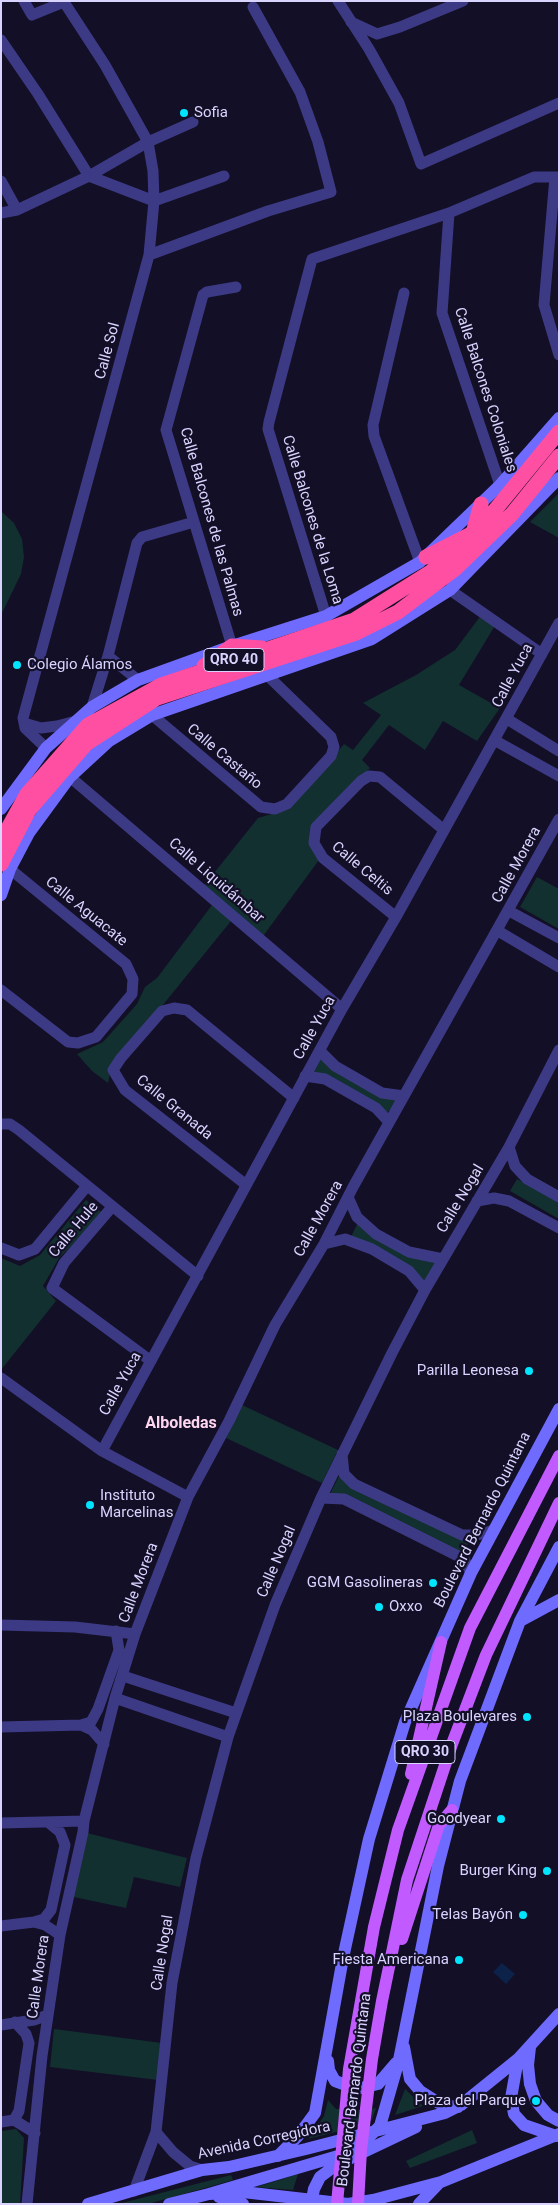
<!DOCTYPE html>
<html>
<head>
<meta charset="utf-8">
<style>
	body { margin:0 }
	#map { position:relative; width:560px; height:2205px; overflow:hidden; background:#130f26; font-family:Roboto,sans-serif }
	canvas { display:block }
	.frame { position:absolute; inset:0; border:2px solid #d9d4ff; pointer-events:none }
</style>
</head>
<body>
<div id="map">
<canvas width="560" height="2205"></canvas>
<div class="frame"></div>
</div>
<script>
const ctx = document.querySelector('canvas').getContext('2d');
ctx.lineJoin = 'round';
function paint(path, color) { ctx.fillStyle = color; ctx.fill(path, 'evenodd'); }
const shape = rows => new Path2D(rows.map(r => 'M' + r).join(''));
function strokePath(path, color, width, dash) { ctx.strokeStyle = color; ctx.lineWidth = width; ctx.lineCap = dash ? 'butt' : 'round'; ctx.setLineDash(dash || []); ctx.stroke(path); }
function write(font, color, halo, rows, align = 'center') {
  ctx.font = font + ' Roboto,sans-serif'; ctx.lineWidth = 4.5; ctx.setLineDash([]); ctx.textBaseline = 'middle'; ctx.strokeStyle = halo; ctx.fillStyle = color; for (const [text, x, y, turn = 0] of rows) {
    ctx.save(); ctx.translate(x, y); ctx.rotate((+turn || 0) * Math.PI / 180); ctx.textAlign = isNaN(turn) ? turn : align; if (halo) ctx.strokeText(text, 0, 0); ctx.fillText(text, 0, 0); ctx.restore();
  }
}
paint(shape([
	[559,493,559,538,530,522],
	[1,511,14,523,22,539,24,557,21,574,1,615],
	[482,614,496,624,459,685,500,708,477,741,443,721,425,750,389,725,362,760,370,768,315,827,319,860,258,943,231,921,111,1069,108,1083,92,1071,77,1054,103,1042,137,1004,145,987,157,978,212,905,198,893,258,818,289,809,344,744,353,750,381,715,363,703,416,675,455,650],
	[537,877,559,889,559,929,520,907],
	[321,1058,399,1099,387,1113,314,1072],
	[517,1179,559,1203,559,1219,510,1191],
	[86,1200,104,1214,59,1258,43,1286,56,1301,1,1370,1,1258,20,1266,40,1255],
	[358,1222,437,1261,424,1284,351,1237],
	[242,1405,338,1450,322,1483,226,1438],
	[340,1474,472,1537,463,1553,330,1494],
	[83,1832,187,1858,180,1887,134,1877,126,1908,69,1896],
	[54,2029,162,2043,158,2080,50,2067],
	[405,2089,423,2106,395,2115],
	[328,2100,336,2109,367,2110,376,2108,372,2120,364,2125,308,2139,324,2116],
	[16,2129,24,2138,20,2204,1,2204,1,2131],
	[472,2130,477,2143,410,2168,406,2161],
	[298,2174,293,2190,256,2187,283,2179],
	[231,2175,233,2180,148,2204,118,2204]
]), '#12302f');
paint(shape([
	[502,1963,515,1974,506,1984,493,1972]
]), '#0c2248');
strokePath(shape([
	[24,1,32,15,64,2,105,65,148,142,153,171,154,201,149,255,23,718,25,728,46,748],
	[338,1,369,49,399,103,421,164,559,103],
	[351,22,377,34,400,27,463,1],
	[1,40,38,94,89,176,154,201,224,176],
	[555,177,544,305,559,355],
	[1,181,17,210],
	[1,213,17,210,89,176,148,142,193,122],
	[449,213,442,313,500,485],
	[149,255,268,211,331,192,318,142,300,92,253,7],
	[404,293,373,425,374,436,420,562],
	[450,590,542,654],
	[326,616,268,429,269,422,312,259,449,213,534,177,559,177],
	[232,646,166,430,203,295,207,292,236,287],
	[108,656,138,680],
	[92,707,108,656,137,543,142,537,194,522],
	[152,715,261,807,275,809,287,804,331,756,334,747,331,737,267,675],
	[507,719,559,751],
	[24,723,41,728,57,726,76,721],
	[494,740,559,776],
	[70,777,342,1009],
	[509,911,559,938],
	[396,917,323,858,314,843,316,827,361,781,369,776,380,777,444,830],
	[498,931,559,967],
	[1,990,68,1042,78,1043,96,1037,132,994,133,979,126,964,10,869],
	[320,1051,335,1066,382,1093,404,1096],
	[305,1076,325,1079,376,1108,389,1122],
	[1,1124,10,1124,19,1130,198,1276],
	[509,1147,515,1166,527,1179,559,1197],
	[245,1184,125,1090,113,1070,121,1058,162,1011,174,1008,187,1010,294,1098],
	[348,1197,357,1217,376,1234,409,1252,443,1259],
	[477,1201,494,1198,509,1201,559,1228],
	[112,1207,64,1263,52,1288,151,1361],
	[324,1244,345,1239,372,1249,409,1271,425,1290],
	[1,1248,19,1255,35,1249,87,1186],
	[1,1378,102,1451,188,1497],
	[102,1451,342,1009,396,917,559,623],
	[342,1454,344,1474,354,1484,462,1535,477,1535,494,1530],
	[321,1498,344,1499,464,1559,471,1573],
	[1,1625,75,1627,135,1634],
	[123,1676,236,1713],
	[115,1698,228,1737],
	[81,1725,91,1722,98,1709,119,1650,116,1631],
	[1,1727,81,1725,92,1730,104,1744],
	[1,1823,84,1821],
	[34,1922,44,1919,51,1910,65,1845,60,1832,48,1822],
	[1,1926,34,1922,45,1925,60,1935],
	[1,2025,34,2020,48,2015],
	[14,2120,19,2111,29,2043,26,2034,15,2022],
	[1,2122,14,2120,35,2133],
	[156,2132,173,2152,190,2166,202,2170],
	[134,2191,156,2132,172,1983,196,1858,228,1737,275,1605,321,1498,392,1353,425,1290,509,1147,559,1050],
	[27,2204,42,2056,60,1935,83,1832,84,1821,115,1698,135,1634,188,1497,229,1421,275,1325,324,1244,353,1187,559,819]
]), '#3d3a85', 11);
strokePath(shape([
	[1,809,46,748,92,707,138,680,232,646,326,616,420,562,500,485,559,418],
	[1,895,10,869,29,833,70,777,109,741,152,715,372,639,450,590,559,478],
	[522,1620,559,1600],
	[404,2047,410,2079,420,2091,442,2105,458,2107],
	[530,2047,528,2065,530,2084,536,2101,548,2115,559,2121],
	[518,2059,511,2098,514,2114,524,2125,556,2136],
	[328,2061,329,2070,335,2081,357,2089,378,2084,396,2063],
	[278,2156,298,2136,315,2113,343,1958,369,1839,405,1722,471,1573,559,1409],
	[209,2194,338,2156,364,2142,380,2126,399,2060,438,1866,460,1781,520,1621,559,1547],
	[219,2197,243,2204],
	[88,2204,202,2170,229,2167,306,2149,445,2113,461,2105,518,2059,559,2014],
	[169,2204,209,2194,243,2192,348,2204,373,2200,441,2182,559,2134],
	[311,2204,314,2189,320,2177,336,2165,416,2127],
	[419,2204,438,2184]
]), '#6f6bff', 12);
strokePath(shape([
	[411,1774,441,1642],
	[402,1939,439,1825,452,1810],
	[337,2204,349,2069,374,1927,398,1830,470,1628,559,1456],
	[358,2204,361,2150,372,2059,382,2001,407,1880,452,1744,486,1655,559,1503]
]), '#c25bff', 12);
strokePath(shape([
	[426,557,473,533,481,504],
	[204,666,232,646,262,648],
	[1,841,27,794,88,725,161,685,354,620,435,569,495,510,559,432],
	[1,864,29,810,86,744,157,698,356,633,398,612,455,569,512,514,559,456]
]), '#ff4fa3', 15);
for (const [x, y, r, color] of [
	[184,113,5,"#00e5ff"],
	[17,665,5,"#00e5ff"],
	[529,1371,5,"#00e5ff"],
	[90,1505,5,"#00e5ff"],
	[433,1583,5,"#00e5ff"],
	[379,1607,5,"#00e5ff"],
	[527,1717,5,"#00e5ff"],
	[501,1819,5,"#00e5ff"],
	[547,1871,5,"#00e5ff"],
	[523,1915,5,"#00e5ff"],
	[459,1960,5,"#00e5ff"],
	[536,2101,5,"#00e5ff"]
]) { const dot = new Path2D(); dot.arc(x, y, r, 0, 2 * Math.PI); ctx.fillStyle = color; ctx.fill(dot); strokePath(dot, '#130f26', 2); }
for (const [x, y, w] of [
	[234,660,60],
	[425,1752,60]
]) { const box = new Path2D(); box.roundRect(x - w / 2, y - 11.5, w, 23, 4); ctx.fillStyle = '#130f26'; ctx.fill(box); strokePath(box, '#d9d4ff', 1); }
write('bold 14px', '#d9d4ff', null, [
	["QRO 40",234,660],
	["QRO 30",425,1752]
]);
write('15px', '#d9d4ff', '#130f26', [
	["Sofia",194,113,"left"],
	["Colegio Álamos",27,665,"left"],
	["Parilla Leonesa",519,1371],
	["Instituto",100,1496,"left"],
	["Marcelinas",100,1513,"left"],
	["GGM Gasolineras",423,1583],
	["Oxxo",389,1607,"left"],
	["Plaza Boulevares",517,1717],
	["Goodyear",491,1819],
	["Burger King",537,1871],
	["Telas Bayón",513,1915],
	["Fiesta Americana",449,1960],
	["Plaza del Parque",526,2101]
], 'right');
write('15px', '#d9d4ff', '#130f26', [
	["Calle Sol",108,351,-75],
	["Calle Balcones Coloniales",485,390,72],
	["Calle Balcones de la Loma",312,520,73],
	["Calle Balcones de las Palmas",211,522,74],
	["Calle Yuca",513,676,-62],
	["Calle Castaño",224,757,40],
	["Calle Morera",517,865,-61],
	["Calle Celtis",362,869,40],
	["Calle Liquidámbar",216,881,41],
	["Calle Aguacate",86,912,39],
	["Calle Yuca",315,1028,-61],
	["Calle Granada",174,1108,39],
	["Calle Nogal",461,1199,-59],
	["Calle Morera",319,1219,-61],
	["Calle Hule",74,1230,-50],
	["Calle Yuca",121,1384,-61],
	["Boulevard Bernardo Quintana",483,1520,-63],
	["Calle Nogal",277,1562,-67],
	["Calle Morera",139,1583,-69],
	["Calle Nogal",163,1953,-81],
	["Calle Morera",39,1977,-82],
	["Boulevard Bernardo Quintana",355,2090,-83],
	["Avenida Corregidora",264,2141,-12]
]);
write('bold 16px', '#ffd6f0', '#130f26', [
	["Alboledas",181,1424]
]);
</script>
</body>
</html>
